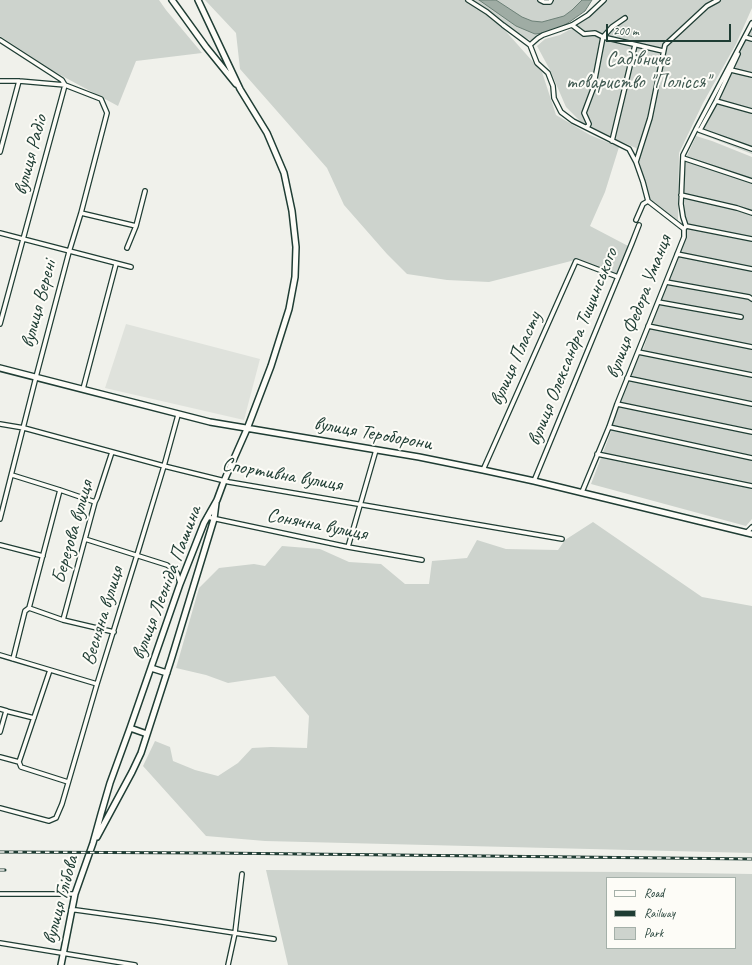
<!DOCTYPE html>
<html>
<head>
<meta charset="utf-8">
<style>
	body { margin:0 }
	#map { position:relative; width:752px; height:965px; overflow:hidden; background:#f0f1eb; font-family:Caveat,sans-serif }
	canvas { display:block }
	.legend { position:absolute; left:606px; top:877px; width:130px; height:72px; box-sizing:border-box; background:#fdfcf7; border:1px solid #a4b0a9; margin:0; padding:5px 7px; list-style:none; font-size:12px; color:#1f3d34 }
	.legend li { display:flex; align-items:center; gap:8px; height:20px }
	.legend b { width:20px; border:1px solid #a4b0a9 }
	.scale { position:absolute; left:606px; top:24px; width:125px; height:18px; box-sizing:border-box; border:2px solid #1f3d34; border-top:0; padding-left:5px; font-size:12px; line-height:14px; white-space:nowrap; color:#1f3d34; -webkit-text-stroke:3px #fdfcf7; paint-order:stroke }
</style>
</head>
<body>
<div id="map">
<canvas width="752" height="965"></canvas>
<ul class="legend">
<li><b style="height:5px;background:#fdfcf7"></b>Road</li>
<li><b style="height:5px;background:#1f3d34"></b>Railway</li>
<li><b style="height:11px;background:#cdd3cd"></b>Park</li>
</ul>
<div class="scale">200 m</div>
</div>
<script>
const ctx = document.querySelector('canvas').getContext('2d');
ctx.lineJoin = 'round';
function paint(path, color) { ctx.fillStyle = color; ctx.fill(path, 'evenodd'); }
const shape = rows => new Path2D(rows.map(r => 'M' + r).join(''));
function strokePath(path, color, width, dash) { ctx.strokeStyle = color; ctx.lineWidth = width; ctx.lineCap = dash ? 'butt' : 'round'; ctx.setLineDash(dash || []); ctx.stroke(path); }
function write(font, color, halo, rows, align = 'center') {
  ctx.font = font + ' Caveat,sans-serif'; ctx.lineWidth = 4; ctx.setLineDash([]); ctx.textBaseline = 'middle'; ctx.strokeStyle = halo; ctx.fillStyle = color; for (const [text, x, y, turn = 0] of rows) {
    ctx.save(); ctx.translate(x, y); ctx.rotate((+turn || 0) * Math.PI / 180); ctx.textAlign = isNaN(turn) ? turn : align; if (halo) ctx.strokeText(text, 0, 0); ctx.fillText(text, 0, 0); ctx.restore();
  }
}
paint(shape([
	[126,324,260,359,244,420,105,388]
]), '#dfe2dc');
paint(shape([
	[0,0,159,0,166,10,202,53,136,61,118,106,53,71,0,36],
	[205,0,585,0,532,41,502,27,542,72,556,115,590,135,619,147,605,192,590,226,630,247,617,277,575,260,489,282,447,280,407,274,387,254,344,205,327,168,240,69,236,33],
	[600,0,752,0,752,8,736,44,703,103,679,153,678,221,649,200,636,148,586,127,566,107,550,70,537,46,545,39,560,35,569,30,573,29],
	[752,23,752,154,698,133],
	[696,136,712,141,752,157,752,519,746,526,591,484,612,429,611,425,615,415,627,382,644,347,654,315,685,238,684,190,686,158],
	[593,522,702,597,752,606,752,853,265,841,206,836,143,766,155,741,170,747,173,761,195,770,218,776,238,763,252,748,271,747,307,748,309,716,275,676,228,683,206,675,176,668,199,588,219,568,254,564,265,566,282,546,320,549,349,562,381,564,405,584,429,584,432,561,467,558,477,540,506,549,558,550,565,540],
	[266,870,627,872,752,874,752,965,288,965],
	[607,878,735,878,735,948,607,948]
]), '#cdd3cd');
const water = shape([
	[479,0,496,0,522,17,532,21,542,22,564,16,572,10,582,0,592,0,585,11,568,23,552,32,535,34,516,26,479,0]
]);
paint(water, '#9faca4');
strokePath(water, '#6c8077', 1);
const minor = shape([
	[468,0,487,12,503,25,530,45],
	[540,0,544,2,550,2,551,0],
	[572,25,584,34,595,33,603,37,612,27,625,18],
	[745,37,752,39],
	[0,40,62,80,65,85,0,324],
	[530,45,537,63,548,73,553,86,554,98,561,112,573,121,629,149,636,162,643,182,648,201,684,229],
	[530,45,538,38,543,35,572,25,588,15,604,0],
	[731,70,752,75],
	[0,81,19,81,65,85,101,99,107,113,81,213,69,252,36,377,0,519],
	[716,101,752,111],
	[586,127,588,126,589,124,584,113,593,89,603,37,663,51],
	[699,130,752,149],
	[700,130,716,101,738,54],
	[612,141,635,45],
	[0,152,19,81],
	[683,158,752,181],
	[636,162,650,118,665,45,707,6,718,0],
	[681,195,737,208,752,213],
	[81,213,136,226,145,191],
	[636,220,643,204,648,201],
	[686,226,752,239],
	[0,233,131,267],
	[127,248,136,226],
	[677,254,752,269],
	[666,282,749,297,752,299],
	[658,302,741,317],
	[648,326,752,347],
	[638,352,752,375],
	[627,378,752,404],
	[83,389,116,264],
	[617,404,752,432],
	[0,424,24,428,164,466,229,482,562,539],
	[609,427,752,458],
	[597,454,752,486],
	[483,470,576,261,618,277],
	[12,475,60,490,95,502],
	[534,481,632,243,639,225],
	[582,492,609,427,617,404,684,237,684,229,686,226,683,217,681,204,683,155,696,129,752,23],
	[207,517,348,547,422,560],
	[746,533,752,527],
	[85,539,167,565,177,573,180,583],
	[0,545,43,556],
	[348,547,376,450],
	[29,608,63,620,114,632],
	[63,620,95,502,97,498,112,452],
	[0,655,97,684],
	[13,659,25,611,29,608,60,490],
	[0,709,7,711],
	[0,732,6,711,34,718],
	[0,757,19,762,50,670],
	[19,762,21,767,68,782],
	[0,808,49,821,56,818,62,804,97,684,137,555,164,466,178,415],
	[0,894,75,894],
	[71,910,76,910,156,921,274,939],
	[0,943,135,965],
	[228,965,235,933,242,874]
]);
const secondary = shape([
	[172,0,206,47,236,84],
	[0,368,210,422,419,457,483,470,534,481,752,534],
	[151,668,167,673],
	[130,728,147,734],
	[97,837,132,772,141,753,171,660,214,519,216,503],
	[61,965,75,894,93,843,101,814,110,783,130,728,180,584,204,523,217,500,224,481,247,429,271,366,289,309,295,277,296,247,292,211,284,173,267,133,240,89,198,0]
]);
strokePath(minor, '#1f3d34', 6);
strokePath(secondary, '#1f3d34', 8);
strokePath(minor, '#fdfcf7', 3.5);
strokePath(secondary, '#fdfcf7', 5);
const rail = shape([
	[0,852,214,853,752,859],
	[0,870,5,870]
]);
strokePath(rail, '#1f3d34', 3);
strokePath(rail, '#fdfcf7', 1.5, [4.5]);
write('20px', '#425b53', '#fdfcf7', [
	["Садівниче",638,60],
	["товариство \"Полісся\"",638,83]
]);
write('20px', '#1f3d34', '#fdfcf7', [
	["вулиця Радіо",31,155,-75],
	["вулиця Верені",39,304,-75],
	["вулиця Федора Уманця",639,307,-69],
	["вулиця Олександра Тищинського",573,347,-68],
	["вулиця Пласту",516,359,-66],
	["вулиця Тероборони",373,434,10],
	["Спортивна вулиця",282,475,10],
	["Сонячна вулиця",317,525,11],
	["Березова вулиця",73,532,-74],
	["вулиця Леоніда Пашина",167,583,-69],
	["Весняна вулиця",103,616,-73],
	["вулиця Глібова",61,900,-75]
]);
</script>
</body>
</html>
